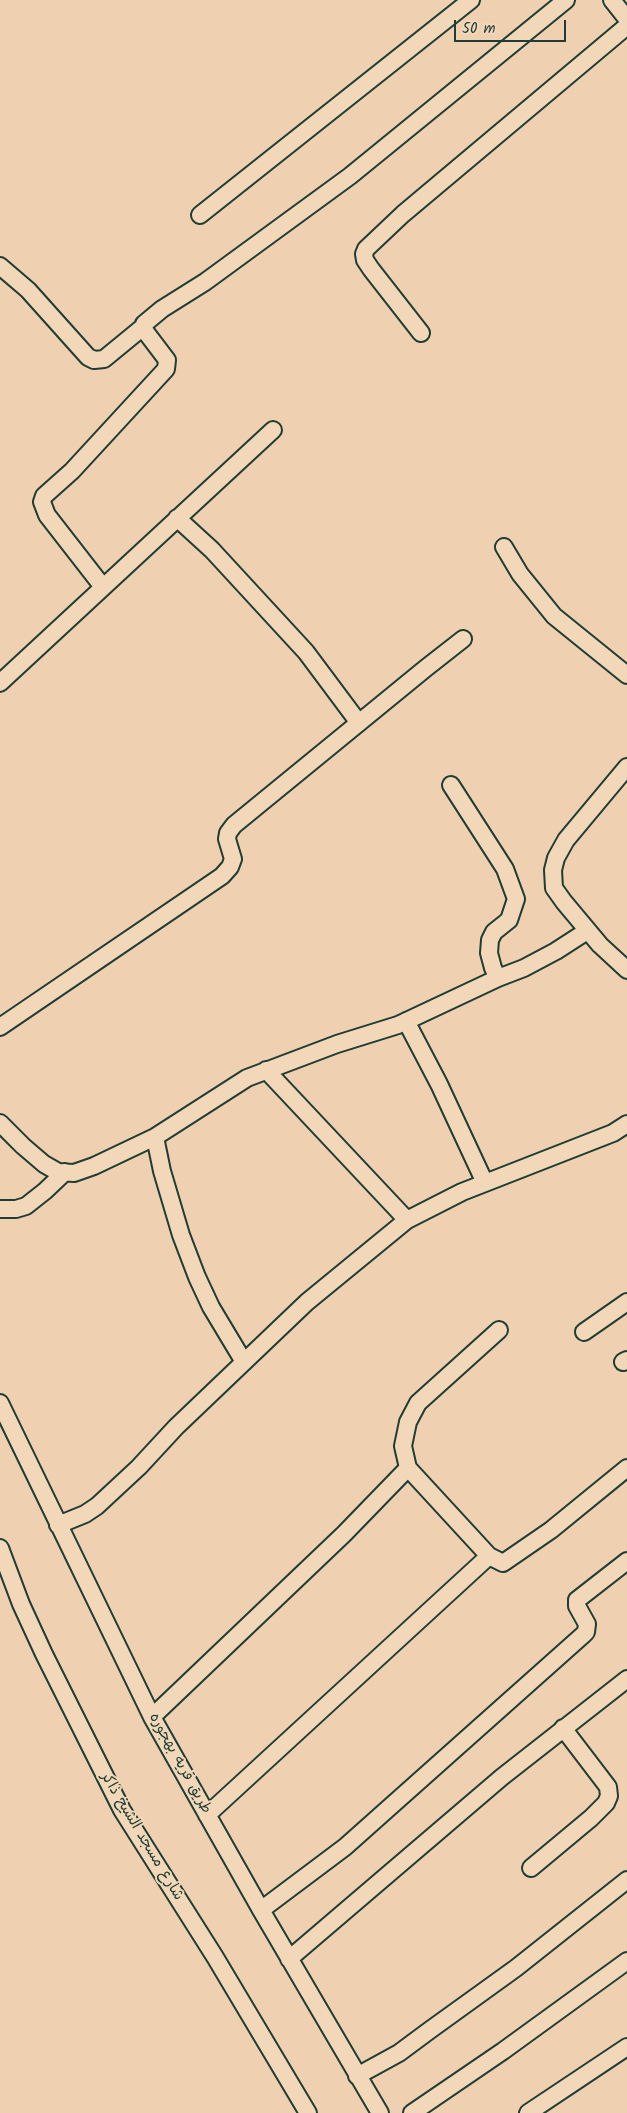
<!DOCTYPE html>
<html>
<head>
<meta charset="utf-8">
<style>
  body { margin:0 }
  #map { position:relative; width:627px; height:2113px; overflow:hidden; background:#efd0b1; font-family:Kalam,sans-serif }
  canvas { display:block }
  .scale { position:absolute; left:454px; top:20px; width:112px; height:22px; box-sizing:border-box; border:2px solid #1f3d34; border-top:0; padding-left:6px; font-size:15px; line-height:18px; white-space:nowrap; color:#1f3d34; -webkit-text-stroke:4px #f2d8b9; paint-order:stroke }
</style>
</head>
<body>
<div id="map">
<canvas width="627" height="2113"></canvas>
<div class="scale">50 m</div>
</div>
<script>
const c = document.querySelector('canvas').getContext('2d');
c.lineJoin = 'round';
function poly(rows) {
  const path = new Path2D();
  for (const r of rows) {
    path.moveTo(r[0], r[1]);
    for (let i = 2; i < r.length; i += 2) path.lineTo(r[i], r[i + 1]);
  }
  return path;
}
function trace(path, color, width, dash) {
  c.strokeStyle = color;
  c.lineWidth = width;
  c.lineCap = dash ? 'butt' : 'round';
  c.setLineDash(dash || []);
  c.stroke(path);
}
function label(font, color, halo, rows, align = 'center') {
  c.font = font + ' Kalam,"Playpen Sans Arabic",sans-serif';
  c.lineWidth = 4;
  c.setLineDash([]);
  c.textBaseline = 'middle';
  c.strokeStyle = halo;
  c.fillStyle = color;
  for (const [text, x, y, turn = 0] of rows) {
    c.save();
    c.translate(x, y);
    c.rotate((+turn || 0) * Math.PI / 180);
    c.textAlign = isNaN(turn) ? turn : align;
    if (halo) c.strokeText(text, 0, 0);
    c.fillText(text, 0, 0);
    c.restore();
  }
}
const minor = poly([
  [612,0,627,19],
  [200,215,471,0],
  [0,266,28,290,88,357,94,360,104,359,143,327],
  [421,333,371,269,365,260,364,254,366,249,403,214,627,26],
  [177,518,212,550,306,652,359,723],
  [504,547,520,574,554,616,627,675],
  [103,587,47,515,42,502,44,496,72,471,166,369,167,360,145,331,144,324,162,309,205,282,350,176,566,0],
  [0,683,273,430],
  [627,767,566,840,556,858,553,870,554,888,564,902,600,945,627,970],
  [451,785,505,869,516,899,509,920,494,932,490,940,489,953,493,968,498,978],
  [406,1021,439,1084,485,1183],
  [0,1027,222,876,230,867,233,859,227,839,228,833,234,825,426,668,463,639],
  [266,1070,407,1220],
  [0,1123,23,1146,44,1164,58,1172,74,1173,94,1166,155,1137,247,1078,337,1044,398,1025,498,978,524,968,556,951,587,931],
  [155,1137,162,1171,181,1235,197,1277,211,1307,244,1362],
  [0,1209,16,1209,26,1206,45,1191,65,1172],
  [584,1332,627,1302],
  [623,1362,627,1360],
  [0,1403,152,1717,261,1910,380,2113],
  [408,1468,489,1556,503,1563,551,1530,627,1468],
  [58,1525,85,1514,97,1506,139,1467,176,1427,307,1302,407,1220,462,1192,613,1133,627,1124],
  [0,1548,21,1604,44,1654,122,1810,215,1957,308,2113],
  [152,1717,344,1534,408,1468,403,1446,408,1422,418,1403,499,1330],
  [207,1815,489,1556],
  [531,1868,591,1818,606,1803,609,1796,608,1787,563,1728],
  [261,1910,345,1847,583,1635,586,1632,587,1624,577,1606,577,1600,627,1561],
  [289,1959,502,1777,627,1679],
  [357,2076,399,2053,430,2030,516,1968,627,1880],
  [412,2113,503,2051,627,1961],
  [528,2113,627,2047]
]);
trace(minor, '#1f3d34', 20);
trace(minor, '#f2d8b9', 16);
label('15px', '#1f3d34', '#f2d8b9', [
  ["طريق قريه بهجوره",179,1764,61],
  ["شارع مسجد الشيخ ذاكر",141,1837,59]
]);
</script>
</body>
</html>
